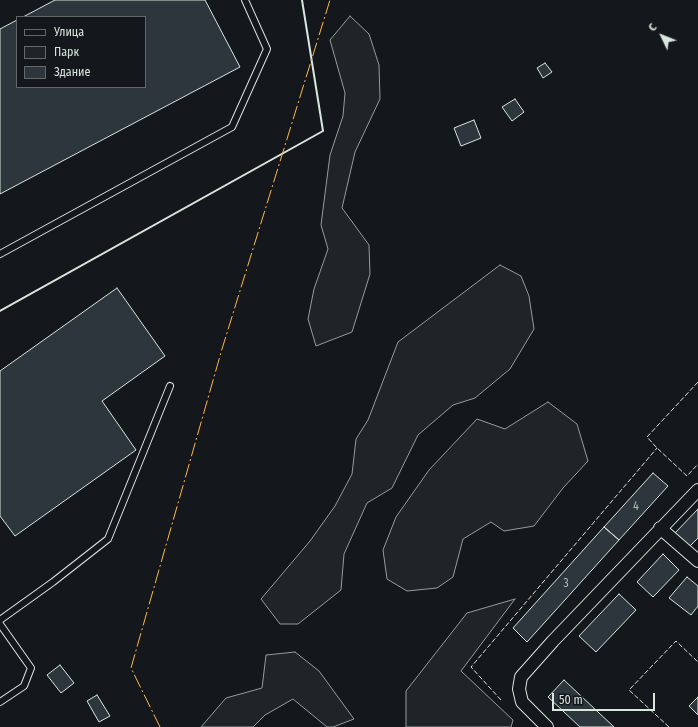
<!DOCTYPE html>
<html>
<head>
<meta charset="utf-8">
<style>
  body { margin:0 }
  #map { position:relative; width:698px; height:727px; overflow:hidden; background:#14181c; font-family:"Fira Sans Condensed",sans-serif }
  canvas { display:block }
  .legend { position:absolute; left:16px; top:16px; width:130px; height:72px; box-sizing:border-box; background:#14181c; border:1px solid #626a69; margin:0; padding:5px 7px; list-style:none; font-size:12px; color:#d8e6dc }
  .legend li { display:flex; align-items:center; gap:8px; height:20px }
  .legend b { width:20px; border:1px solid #626a69 }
  .north { position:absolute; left:642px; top:16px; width:40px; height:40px; -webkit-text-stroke:3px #14181c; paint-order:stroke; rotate:313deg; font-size:11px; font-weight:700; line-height:16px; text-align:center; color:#d8e6dc }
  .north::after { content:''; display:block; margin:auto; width:14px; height:18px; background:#d8e6dc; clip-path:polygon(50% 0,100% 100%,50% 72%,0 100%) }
  .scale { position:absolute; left:552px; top:693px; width:103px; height:18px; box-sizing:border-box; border:2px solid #d8e6dc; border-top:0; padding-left:5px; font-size:12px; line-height:14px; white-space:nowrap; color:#d8e6dc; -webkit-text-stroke:3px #14181c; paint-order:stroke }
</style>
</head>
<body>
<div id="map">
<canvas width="698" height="727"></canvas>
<ul class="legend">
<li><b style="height:5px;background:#14181c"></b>Улица</li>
<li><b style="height:11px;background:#202428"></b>Парк</li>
<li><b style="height:11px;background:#2c363c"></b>Здание</li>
</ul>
<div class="north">С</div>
<div class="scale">50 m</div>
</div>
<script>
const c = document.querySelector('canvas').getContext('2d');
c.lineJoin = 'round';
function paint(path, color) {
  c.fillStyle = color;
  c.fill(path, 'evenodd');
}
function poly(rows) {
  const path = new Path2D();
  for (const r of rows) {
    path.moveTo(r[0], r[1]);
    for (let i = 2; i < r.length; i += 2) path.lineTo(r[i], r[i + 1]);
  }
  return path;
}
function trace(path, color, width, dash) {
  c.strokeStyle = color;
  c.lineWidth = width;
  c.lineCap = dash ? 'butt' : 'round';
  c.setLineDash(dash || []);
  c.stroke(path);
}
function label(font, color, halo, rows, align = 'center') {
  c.font = font + ' "Fira Sans Condensed",sans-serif';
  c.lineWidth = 3;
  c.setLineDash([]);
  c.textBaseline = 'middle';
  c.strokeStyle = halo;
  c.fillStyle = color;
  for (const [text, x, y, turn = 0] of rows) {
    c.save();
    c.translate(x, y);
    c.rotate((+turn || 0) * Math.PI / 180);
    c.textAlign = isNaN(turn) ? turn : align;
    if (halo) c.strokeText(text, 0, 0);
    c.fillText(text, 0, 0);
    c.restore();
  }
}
const green = poly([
  [350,16,369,34,379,65,380,99,355,152,342,208,369,245,370,274,352,332,316,346,308,319,314,289,328,249,321,225,330,155,343,116,345,93,330,40,350,16],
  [500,265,521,276,529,296,534,329,510,369,475,398,453,405,418,435,392,488,367,503,344,554,341,590,298,624,280,624,261,599,310,541,335,506,352,474,356,439,368,420,398,342,500,265],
  [548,402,577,424,588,461,563,488,534,526,504,531,491,522,463,539,453,577,437,588,407,591,387,579,383,550,396,517,429,470,477,419,505,429,548,402],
  [515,599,461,671,513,720,511,727,406,727,406,691,467,613,515,599],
  [295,652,319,671,354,719,333,727,327,727,293,699,265,715,253,727,201,727,226,698,262,688,266,655,295,652]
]);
paint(green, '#202428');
trace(green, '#939e99', 1);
const building = poly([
  [55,0,205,0,240,67,0,194,0,29,17,20,17,87,145,87,145,17,23,17,55,0],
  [545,63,552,72,543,78,537,68,545,63],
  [515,99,524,112,512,121,502,107,515,99],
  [474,120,481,138,461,146,454,128,474,120],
  [117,288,165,356,102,401,136,450,15,536,0,516,0,371,117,288],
  [653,473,668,486,619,540,604,527,653,473],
  [698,509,698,538,689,547,675,533,698,509],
  [604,527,619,540,527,642,513,628,604,527],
  [663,554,679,570,653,597,637,582,663,554],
  [687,577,698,586,698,606,691,615,669,598,687,577],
  [619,594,636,610,596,652,579,636,619,594],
  [60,665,74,683,61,693,47,675,60,665],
  [564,680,614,727,580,727,548,697,564,680],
  [97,695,110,716,99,722,87,701,97,695],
  [698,697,698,715,689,706,698,697]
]);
paint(building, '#2c363c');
trace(building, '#d8e6dc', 1);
const lane = poly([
  [0,254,232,127,267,49,245,0],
  [0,620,53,582,108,539,170,386],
  [0,624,31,668,24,686,0,702]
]);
const street = poly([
  [660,528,698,561],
  [547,727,522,702,519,689,521,677,553,641,698,490]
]);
trace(lane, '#d8e6dc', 8);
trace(street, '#d8e6dc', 14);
trace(lane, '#14181c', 6);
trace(street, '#14181c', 12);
trace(poly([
  [698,382,647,437,657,448,687,476,698,464],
  [501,700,471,667,657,448],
  [669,727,629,690,676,641,698,662]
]), '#d8e6dc', 1, [5, 2]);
trace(poly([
  [0,311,323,131,302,0]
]), '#d8e6dc', 2);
trace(poly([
  [160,727,131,668,222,349,330,0]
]), '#ffb74d', 1, [14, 3, 2, 3]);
label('12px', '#adbab4', null, [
  ["4",636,507],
  ["3",566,584]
]);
</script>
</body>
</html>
